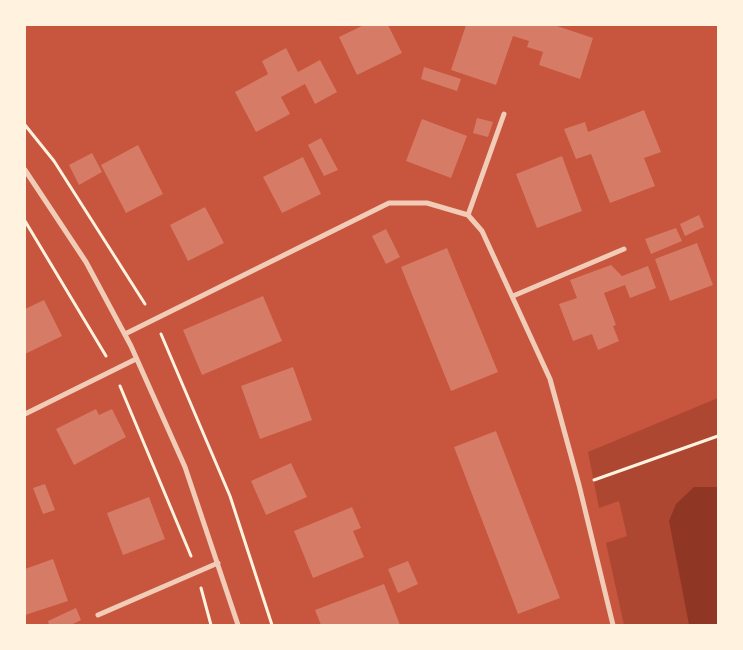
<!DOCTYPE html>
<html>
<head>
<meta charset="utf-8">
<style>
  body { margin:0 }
  #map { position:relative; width:743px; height:650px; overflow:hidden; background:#c8553d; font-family:Roboto,sans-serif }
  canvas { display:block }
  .frame { position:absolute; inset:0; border:26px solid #fff3e0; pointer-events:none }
</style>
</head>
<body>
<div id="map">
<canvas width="743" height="650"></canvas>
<div class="frame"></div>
</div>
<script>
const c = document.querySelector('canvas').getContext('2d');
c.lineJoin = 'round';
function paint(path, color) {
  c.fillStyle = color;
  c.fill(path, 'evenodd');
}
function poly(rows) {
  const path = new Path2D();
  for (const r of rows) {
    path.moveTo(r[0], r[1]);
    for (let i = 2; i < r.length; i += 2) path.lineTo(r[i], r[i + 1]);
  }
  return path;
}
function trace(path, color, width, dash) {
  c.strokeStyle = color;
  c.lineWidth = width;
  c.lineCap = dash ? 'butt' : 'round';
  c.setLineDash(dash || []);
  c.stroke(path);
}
paint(poly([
  [718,398,718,625,624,625,606,543,627,536,619,501,599,508,588,452]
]), '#ae4732');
paint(poly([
  [694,487,718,487,718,625,689,625,669,521,676,504]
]), '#8f3625');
paint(poly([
  [364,25,388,25,402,53,357,75,339,37],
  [466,25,554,25,593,38,580,79,539,65,543,52,527,47,529,41,513,36,496,85,451,70],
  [286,48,298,72,320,60,337,92,315,104,305,84,281,97,290,114,256,132,235,92,268,74,262,61],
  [424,67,461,79,457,91,421,79],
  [644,110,661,152,644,158,655,186,610,203,591,154,576,159,564,129,585,122,588,132],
  [477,118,493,122,488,137,473,133],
  [422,119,467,136,451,178,406,161],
  [321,138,338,170,324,176,308,145],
  [138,145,163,194,126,213,101,165],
  [92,153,102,172,79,185,69,165],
  [562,156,582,211,537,228,516,174],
  [303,157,321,194,282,213,263,177],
  [205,207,224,243,188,261,170,225],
  [699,215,704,227,685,236,680,224],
  [676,228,682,241,651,254,645,239],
  [386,229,400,257,386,264,372,236],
  [697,243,713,285,670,301,655,259],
  [447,248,498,372,451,391,401,267],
  [611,265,622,276,648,266,656,288,630,298,625,285,604,293,616,325,613,326,619,341,598,350,592,334,573,341,559,304,577,298,570,280],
  [263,296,282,341,202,375,183,330],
  [44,300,62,336,25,354,25,309],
  [293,367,312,420,260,439,241,386],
  [96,409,99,415,112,409,126,437,74,465,56,429],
  [496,431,560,598,518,614,454,447],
  [291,463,307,497,266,515,251,481],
  [45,484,55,510,43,514,33,488],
  [149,497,165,539,123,555,107,513],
  [352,507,361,528,353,531,364,557,313,578,294,531],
  [53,559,68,601,25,615,25,569],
  [408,561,418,584,398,593,388,569],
  [384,584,400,625,321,625,315,610],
  [76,608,81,620,71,625,49,625,48,621]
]), '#d67c66');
trace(poly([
  [25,125,54,161,145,304],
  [25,221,106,356],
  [161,334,230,496,272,625],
  [120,386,191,556],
  [594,480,718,436],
  [201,588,211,625]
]), '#fff3e0', 3);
trace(poly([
  [25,170,86,262,131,346,185,467,238,625],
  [468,215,504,114],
  [513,296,624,249],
  [125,334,389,203,427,203,468,215,482,231,550,379,579,485,613,625],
  [25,414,136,359],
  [98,615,218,563]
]), '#f1ccb7', 5);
</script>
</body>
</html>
